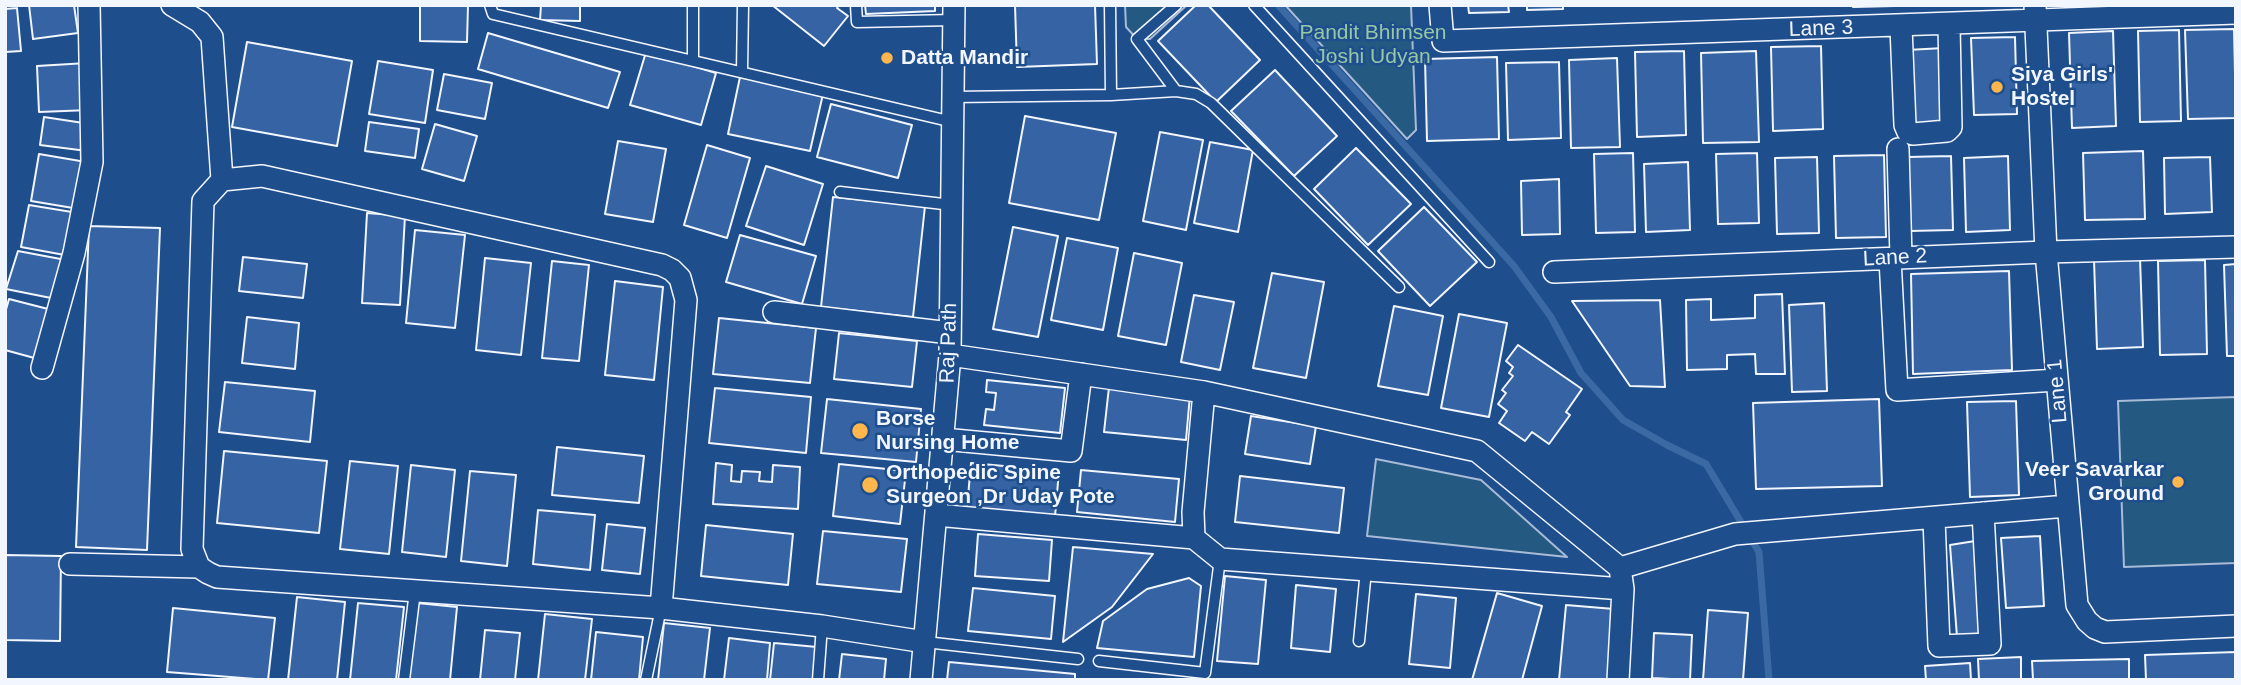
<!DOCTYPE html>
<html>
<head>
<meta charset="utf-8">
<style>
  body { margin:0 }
  #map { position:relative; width:2241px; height:685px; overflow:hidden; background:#1f4e8c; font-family:Helvetica,sans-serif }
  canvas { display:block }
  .frame { position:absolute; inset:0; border:7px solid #f2f6ff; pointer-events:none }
</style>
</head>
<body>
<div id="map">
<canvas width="2241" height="685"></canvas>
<div class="frame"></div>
</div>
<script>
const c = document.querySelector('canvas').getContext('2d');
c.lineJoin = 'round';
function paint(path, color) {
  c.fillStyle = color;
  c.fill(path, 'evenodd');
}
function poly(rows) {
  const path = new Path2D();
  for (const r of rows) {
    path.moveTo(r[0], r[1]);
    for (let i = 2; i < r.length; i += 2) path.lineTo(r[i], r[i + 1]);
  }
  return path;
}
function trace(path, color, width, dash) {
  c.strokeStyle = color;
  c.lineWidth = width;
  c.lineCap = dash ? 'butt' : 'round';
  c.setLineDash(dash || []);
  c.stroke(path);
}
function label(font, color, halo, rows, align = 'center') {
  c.font = font + ' Helvetica,sans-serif';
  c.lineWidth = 5;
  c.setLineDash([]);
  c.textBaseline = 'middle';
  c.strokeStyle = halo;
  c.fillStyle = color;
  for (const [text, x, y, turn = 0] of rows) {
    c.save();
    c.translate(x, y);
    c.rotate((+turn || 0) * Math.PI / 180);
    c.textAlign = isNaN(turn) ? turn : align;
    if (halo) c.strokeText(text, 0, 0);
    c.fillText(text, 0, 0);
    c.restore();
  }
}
const green = poly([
  [1125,5,1187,5,1150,39,1137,39,1126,27,1125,5],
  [1285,5,1411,5,1416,130,1407,139,1285,5],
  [2236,397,2236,563,2124,567,2118,401,2236,397],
  [1376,459,1481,480,1567,557,1367,536,1376,459]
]);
paint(green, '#245a82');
trace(green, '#a8bbd7', 2);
trace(poly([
  [1278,5,1514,266,1551,317,1581,373,1623,420,1667,445,1706,464,1759,552,1769,680]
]), '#3b69a3', 7);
const building = poly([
  [29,5,74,5,78,33,33,39,29,5],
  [420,5,468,5,467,42,420,41,420,5],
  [541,5,580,5,580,21,540,20,541,5],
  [772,5,839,5,837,8,848,16,824,46,772,5],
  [865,5,935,5,935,11,866,14,865,5],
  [1015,5,1095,5,1097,64,1017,67,1015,5],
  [1196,5,1208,5,1260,60,1216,102,1158,41,1196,5],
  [1468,5,1508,5,1509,12,1469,13,1468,5],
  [1527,5,1563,5,1563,9,1527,10,1527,5],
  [1853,5,1895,5,1895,6,1853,7,1853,5],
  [17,8,21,51,5,52,5,9,17,8],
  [2234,29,2236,118,2188,119,2185,30,2234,29],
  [2179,30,2181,121,2140,122,2138,31,2179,30],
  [2113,31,2116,126,2072,128,2069,33,2113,31],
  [488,33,620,72,608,108,478,69,488,33],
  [2015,37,2017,114,1974,115,1971,38,2015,37],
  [247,42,352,61,337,146,232,127,247,42],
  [1821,46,1823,129,1773,131,1771,47,1821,46],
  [1944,48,1946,125,1910,129,1907,50,1944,48],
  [1684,51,1686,135,1637,137,1635,52,1684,51],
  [1756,51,1759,142,1703,143,1701,53,1756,51],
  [646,52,716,73,701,125,630,105,646,52],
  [1497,57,1499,139,1427,141,1425,59,1497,57],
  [1617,58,1620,147,1571,148,1569,60,1617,58],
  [378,61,433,70,425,123,369,114,378,61],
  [1559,62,1561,138,1508,140,1506,63,1559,62],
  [87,63,90,110,39,112,37,66,87,63],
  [1275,70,1337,136,1294,176,1231,111,1275,70],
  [444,74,492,83,485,119,437,110,444,74],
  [740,77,823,94,810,151,728,134,740,77],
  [831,104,912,125,898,178,817,157,831,104],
  [1025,116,1116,133,1099,220,1009,203,1025,116],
  [44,117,90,124,87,151,40,145,44,117],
  [369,122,419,129,415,158,365,151,369,122],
  [435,124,477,136,464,181,422,169,435,124],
  [1160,132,1203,140,1186,230,1143,221,1160,132],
  [618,141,666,149,653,222,605,214,618,141],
  [1210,142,1253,150,1238,232,1194,223,1210,142],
  [707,145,750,158,727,238,684,225,707,145],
  [1356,148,1411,204,1368,245,1314,189,1356,148],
  [2143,151,2145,219,2085,220,2083,153,2143,151],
  [1633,153,1635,232,1596,233,1594,154,1633,153],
  [1757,153,1759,223,1718,224,1716,154,1757,153],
  [39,154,86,162,79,209,31,201,39,154],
  [1884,155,1886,237,1836,238,1834,156,1884,155],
  [1951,156,1953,230,1910,231,1908,157,1951,156],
  [2008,156,2010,230,1966,232,1964,158,2008,156],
  [1817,157,1819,233,1777,234,1775,158,1817,157],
  [2210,157,2212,212,2165,214,2164,158,2210,157],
  [1688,162,1690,230,1646,232,1644,164,1688,162],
  [766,166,823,184,804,245,746,226,766,166],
  [1559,179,1560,234,1522,235,1521,181,1559,179],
  [833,197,925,206,913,317,821,307,833,197],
  [29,205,78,213,70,256,21,247,29,205],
  [1424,207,1477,262,1430,306,1378,251,1424,207],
  [367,213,405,216,400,305,362,303,367,213],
  [89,226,160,228,147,550,76,547,89,226],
  [1013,227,1058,236,1038,337,993,329,1013,227],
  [415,230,465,235,455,328,406,323,415,230],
  [740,235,816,256,802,304,726,282,740,235],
  [1067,238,1118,248,1103,330,1051,320,1067,238],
  [18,251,66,260,56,299,6,289,18,251],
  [1134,253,1182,263,1166,345,1118,336,1134,253],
  [243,257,307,264,303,298,239,291,243,257],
  [485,258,531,263,521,355,476,350,485,258],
  [2140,258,2143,347,2097,349,2094,260,2140,258],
  [2205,260,2207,354,2160,355,2158,261,2205,260],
  [552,261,589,265,579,361,542,358,552,261],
  [2236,264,2236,356,2227,356,2224,265,2236,264],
  [2009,271,2012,370,1913,374,1911,274,2009,271],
  [1272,273,1324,282,1306,378,1253,368,1272,273],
  [615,281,663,287,654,380,605,375,615,281],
  [1782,294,1785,374,1756,374,1755,354,1727,355,1727,369,1687,370,1686,300,1711,299,1711,320,1755,318,1755,295,1782,294],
  [1194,295,1234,302,1220,370,1181,362,1194,295],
  [9,299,52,310,38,359,5,350,5,313,9,299],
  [1660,300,1665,387,1630,386,1572,301,1660,300],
  [1824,303,1827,391,1792,392,1789,305,1824,303],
  [1394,306,1443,316,1428,395,1378,386,1394,306],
  [1459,314,1507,323,1489,417,1441,408,1459,314],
  [247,317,299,323,295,369,242,363,247,317],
  [719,318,816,328,810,383,713,374,719,318],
  [839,333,917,341,912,387,834,379,839,333],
  [1518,345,1582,389,1566,412,1570,415,1549,444,1532,432,1525,441,1499,423,1507,411,1498,404,1506,393,1502,390,1513,376,1509,373,1513,367,1506,361,1518,345],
  [987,380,1065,388,1060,433,984,425,986,409,994,410,996,393,986,392,987,380],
  [225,382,315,391,310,442,219,432,225,382],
  [1109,387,1190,395,1186,440,1104,432,1109,387],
  [715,388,811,397,806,453,709,443,715,388],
  [827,399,921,409,916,462,821,453,827,399],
  [1879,399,1882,486,1756,489,1753,403,1879,399],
  [2016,401,2019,495,1970,497,1967,402,2016,401],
  [1251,416,1316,426,1310,464,1245,454,1251,416],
  [557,447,644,456,639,503,552,495,557,447],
  [224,451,327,461,319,533,217,523,224,451],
  [350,461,398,466,389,554,340,549,350,461],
  [716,463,732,465,731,481,741,482,742,471,760,472,759,481,772,482,773,465,800,467,798,509,713,504,716,463],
  [971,463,1059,471,1055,516,967,508,971,463],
  [839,464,906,471,900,524,833,516,839,464],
  [411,465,455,470,446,557,402,552,411,465],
  [1081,470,1179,479,1175,522,1077,512,1081,470],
  [470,471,516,475,507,566,461,561,470,471],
  [1240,476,1344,488,1339,533,1235,522,1240,476],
  [538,510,595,515,590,570,533,564,538,510],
  [607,524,645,528,640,574,602,570,607,524],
  [706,525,793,534,788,585,701,576,706,525],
  [823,531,907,539,901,592,817,584,823,531],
  [978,534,1052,540,1049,581,975,576,978,534],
  [2040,536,2044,606,2006,608,2001,538,2040,536],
  [1975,541,1982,639,1957,637,1950,545,1975,541],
  [1073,547,1153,554,1112,607,1063,642,1073,547],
  [5,555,61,556,60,641,5,640,5,555],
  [1225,576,1266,580,1258,664,1217,661,1225,576],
  [1189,578,1201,586,1194,657,1097,648,1103,621,1147,589,1189,578],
  [1296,585,1336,589,1330,652,1291,648,1296,585],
  [973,588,1055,596,1051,639,968,631,973,588],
  [1497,593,1542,606,1522,680,1472,680,1497,593],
  [1416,594,1456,598,1450,668,1409,664,1416,594],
  [297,597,345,602,337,680,288,680,297,597],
  [358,603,404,607,396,680,350,680,358,603],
  [417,603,457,607,450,680,408,680,417,603],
  [1566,605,1614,609,1608,680,1559,680,1566,605],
  [173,608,275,618,268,680,167,672,173,608],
  [1708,610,1748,613,1743,680,1703,680,1708,610],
  [545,614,592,619,585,680,538,680,545,614],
  [664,623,710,628,704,680,658,680,664,623],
  [485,630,520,633,515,680,480,680,485,630],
  [596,632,643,637,639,680,591,680,596,632],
  [1654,633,1692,635,1690,680,1652,678,1654,633],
  [729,638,770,643,767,680,724,680,729,638],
  [774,643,817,647,814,680,770,680,774,643],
  [2236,652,2236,680,2146,680,2145,655,2236,652],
  [842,654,886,659,884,680,839,680,842,654],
  [2021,657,2021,680,1979,680,1978,659,2021,657],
  [2129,659,2129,680,2033,680,2032,661,2129,659],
  [949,662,1075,674,1075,680,947,680,949,662],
  [1970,663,1971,680,1926,680,1925,666,1970,663]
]);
paint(building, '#3563a3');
trace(building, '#f2f6ff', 2);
const service = poly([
  [490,5,493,14,953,122],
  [856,5,857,22,954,20],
  [1110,5,1111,95],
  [1176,5,1137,39,1176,91],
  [1254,5,1489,262],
  [693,60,693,5],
  [742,71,743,5],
  [953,97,1111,95,1176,91,1196,94,1211,103,1399,287],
  [840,192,952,205],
  [1359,641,1366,570],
  [925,642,1078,659],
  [1099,661,1205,673,1220,559],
  [404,680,415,591],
  [646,680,661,608],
  [818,680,822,626]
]);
const minor = poly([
  [172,5,200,22,212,37,222,180],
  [1440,5,1443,41,2236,13],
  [2035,5,2046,252,2077,605,2087,621,2095,628,2105,632,2236,626],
  [1901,27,1905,125,1908,132,1913,134,1947,131,1951,127,1949,25],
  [1898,149,1901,258],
  [1890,259,1897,390,2057,380],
  [1554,272,2046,252,2236,247],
  [774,312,950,333],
  [950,355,1204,392,1477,451,1620,568,1623,589,1618,680],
  [42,368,74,253,92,162,89,5],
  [1204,392,1193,512,1194,538,1220,559,1623,589],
  [943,439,1071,451,1081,374],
  [936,515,1194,538],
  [1934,519,1939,646,1990,644,1983,513],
  [70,564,199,567],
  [1620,568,1735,534,2067,506],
  [661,608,686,300,680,278,672,270,662,265,262,176,222,180,203,201,192,549,199,567,208,573,217,577,661,608,822,626,925,642],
  [921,680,950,355,954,5]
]);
trace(service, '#f2f6ff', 13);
trace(minor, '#f2f6ff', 24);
trace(service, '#1f4e8c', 10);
trace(minor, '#1f4e8c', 21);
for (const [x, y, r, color] of [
  [887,58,7,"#ffb74d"],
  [1997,87,7,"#ffb74d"],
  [860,431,9,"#ffb74d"],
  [2178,482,7,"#ffb74d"],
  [870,485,9,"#ffb74d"]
]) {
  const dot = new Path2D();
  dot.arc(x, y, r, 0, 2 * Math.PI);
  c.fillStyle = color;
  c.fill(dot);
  trace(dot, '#1f4e8c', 2.5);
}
label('21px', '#f2f6ff', '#1f4e8c', [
  ["Lane 3",1821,29,-2],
  ["Lane 2",1895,258,-3],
  ["Raj Path",949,343,-88],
  ["Lane 1",2058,391,-95]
]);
label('21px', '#97c8a6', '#1f4e8c', [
  ["Pandit Bhimsen",1373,33],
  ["Joshi Udyan",1373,57]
]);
label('bold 21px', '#f2f6ff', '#1f4e8c', [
  ["Datta Mandir",901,58],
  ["Siya Girls'",2011,75],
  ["Hostel",2011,99],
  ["Borse",876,419],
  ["Nursing Home",876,443],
  ["Veer Savarkar",2164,470,"right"],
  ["Ground",2164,494,"right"],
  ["Orthopedic Spine",886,473],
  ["Surgeon ,Dr Uday Pote",886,497]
], 'left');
</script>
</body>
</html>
